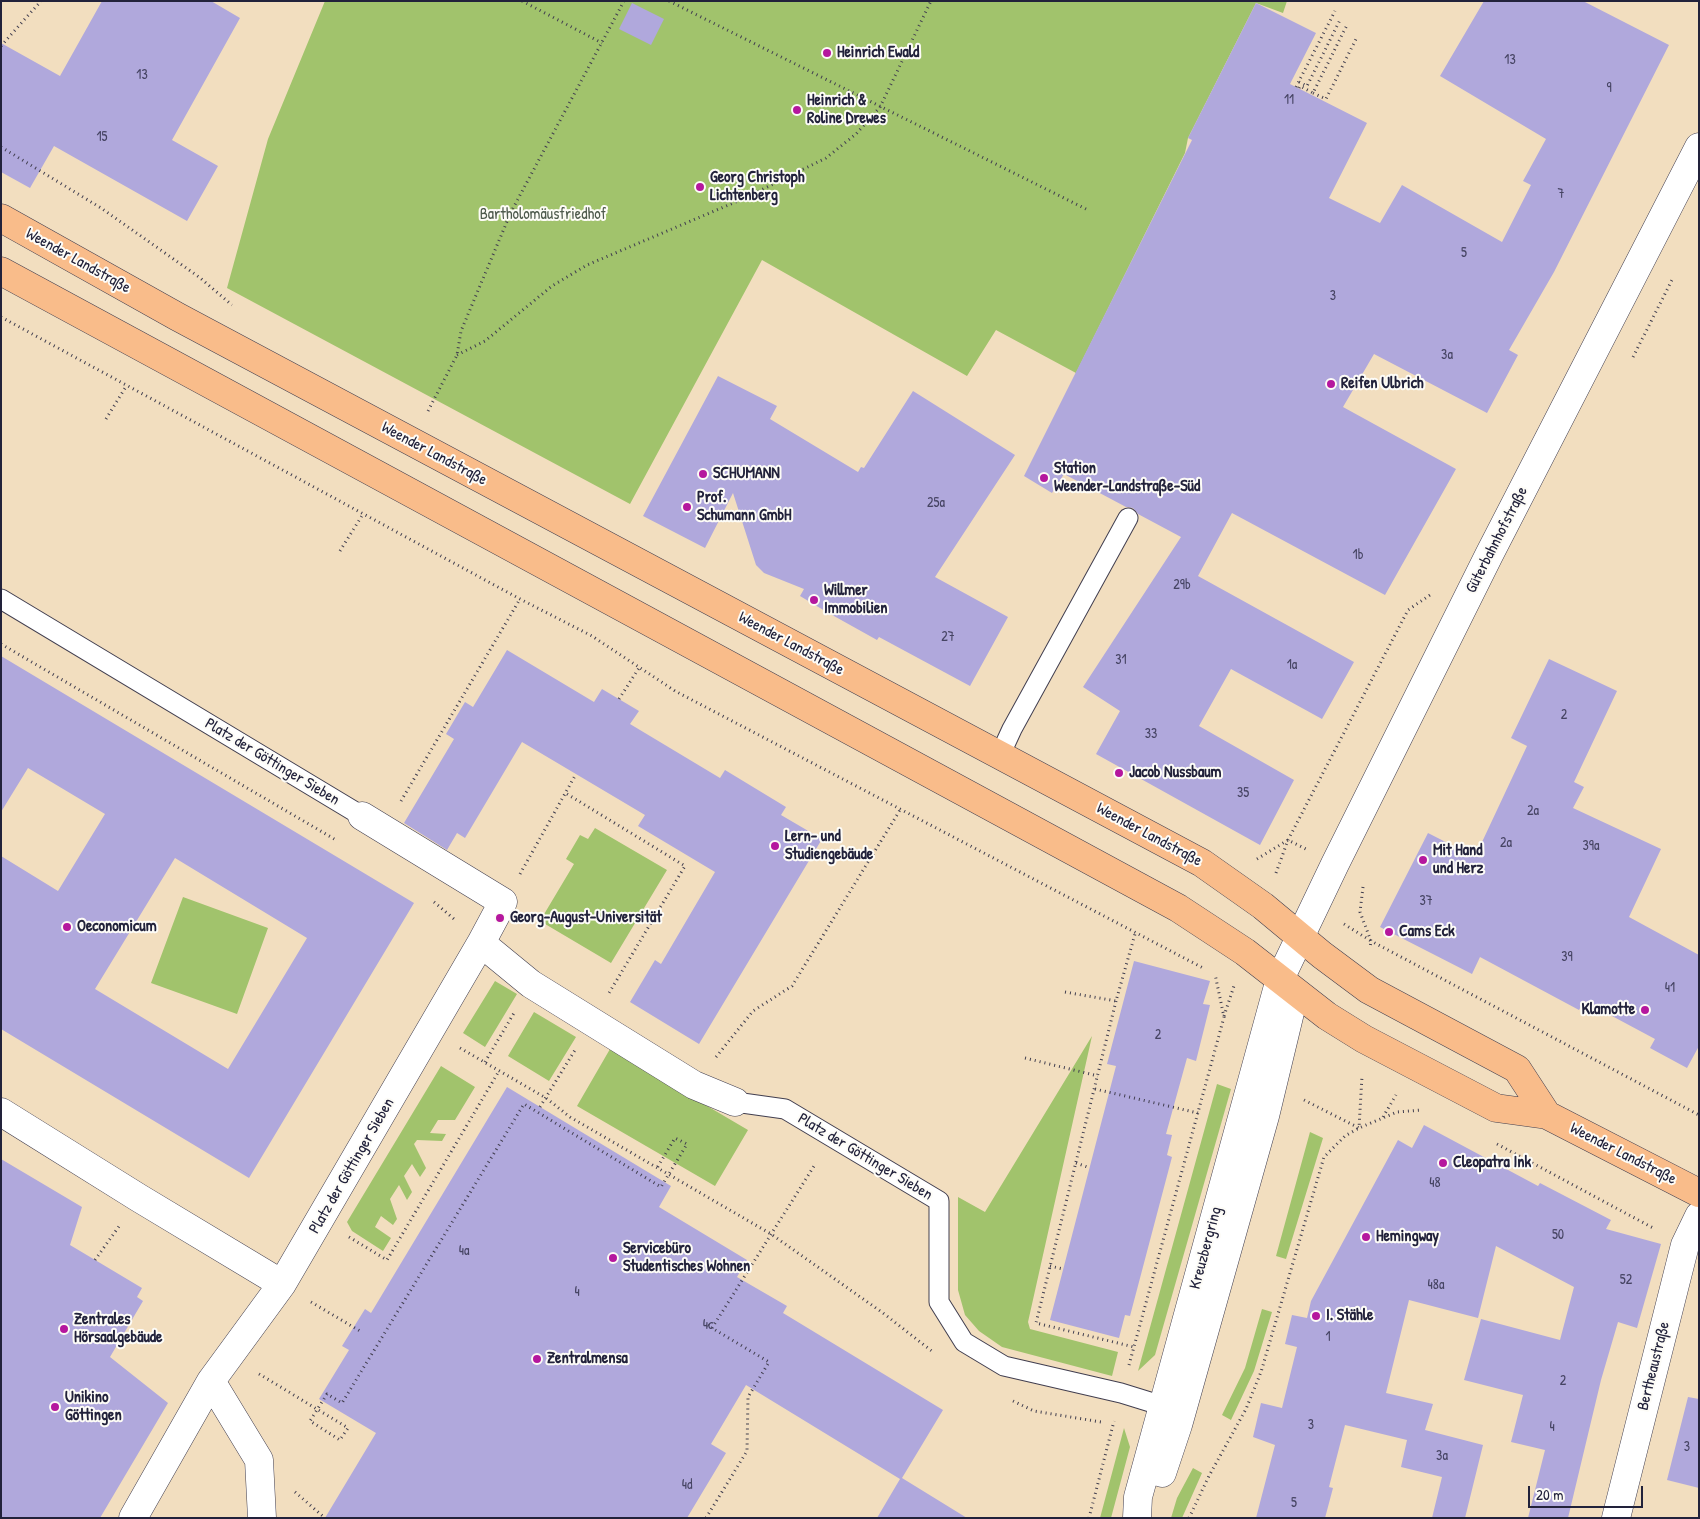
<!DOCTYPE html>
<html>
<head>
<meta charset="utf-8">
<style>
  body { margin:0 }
  #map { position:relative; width:1700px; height:1519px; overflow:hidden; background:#f2debf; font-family:"Patrick Hand",sans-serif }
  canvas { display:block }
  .frame { position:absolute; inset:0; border:2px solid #22223b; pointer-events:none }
  .scale { position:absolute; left:1528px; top:1486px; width:115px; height:22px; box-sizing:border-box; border:2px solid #22223b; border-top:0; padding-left:6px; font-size:15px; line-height:18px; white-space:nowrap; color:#22223b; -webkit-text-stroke:4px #fdfcf7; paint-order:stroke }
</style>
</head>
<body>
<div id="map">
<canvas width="1700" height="1519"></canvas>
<div class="frame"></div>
<div class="scale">20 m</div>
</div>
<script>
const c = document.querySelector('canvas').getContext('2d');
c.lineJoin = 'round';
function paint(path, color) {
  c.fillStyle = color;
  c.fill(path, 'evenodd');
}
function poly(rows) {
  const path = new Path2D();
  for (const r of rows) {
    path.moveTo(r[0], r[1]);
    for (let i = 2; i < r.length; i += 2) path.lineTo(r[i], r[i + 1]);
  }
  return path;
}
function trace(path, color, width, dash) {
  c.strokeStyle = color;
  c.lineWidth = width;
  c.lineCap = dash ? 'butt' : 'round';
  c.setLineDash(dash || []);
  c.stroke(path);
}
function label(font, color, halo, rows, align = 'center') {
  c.font = font + ' "Patrick Hand",sans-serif';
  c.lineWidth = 4;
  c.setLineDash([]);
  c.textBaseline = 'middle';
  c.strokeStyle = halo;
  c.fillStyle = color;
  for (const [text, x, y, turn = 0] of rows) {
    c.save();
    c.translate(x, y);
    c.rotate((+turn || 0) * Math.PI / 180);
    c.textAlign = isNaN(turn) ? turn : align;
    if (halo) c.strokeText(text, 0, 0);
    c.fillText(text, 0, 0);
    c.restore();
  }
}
paint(poly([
  [325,1,1287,1,1283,13,1256,3,1188,138,1185,153,1076,373,996,330,967,376,762,260,630,504,227,288,268,139],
  [595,828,667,870,611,963,540,921,574,864,566,859,580,835,588,839],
  [183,897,268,928,237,1014,151,983],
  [495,981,517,994,485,1047,463,1033],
  [534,1012,576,1037,549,1081,508,1056],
  [1092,1036,1028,1322,1030,1329,1118,1352,1112,1376,1002,1347,979,1331,965,1315,958,1290,958,1197,985,1212],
  [610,1049,748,1130,715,1186,577,1106],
  [441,1066,475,1087,455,1120,438,1120,430,1133,446,1134,442,1141,417,1140,414,1144,426,1168,420,1177,412,1164,404,1176,412,1192,407,1200,399,1185,390,1199,397,1219,393,1225,381,1216,375,1227,391,1238,383,1251,352,1231,347,1222],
  [1217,1084,1231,1089,1155,1355,1138,1371],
  [1310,1132,1323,1138,1286,1259,1276,1256],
  [1262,1309,1272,1312,1254,1371,1231,1420,1222,1415,1245,1368],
  [1124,1428,1130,1447,1111,1518,1100,1518],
  [1193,1468,1202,1473,1182,1518,1171,1518,1177,1498]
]), '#a1c36c');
paint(poly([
  [102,1,211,1,240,18,172,140,218,166,187,221,54,146,30,188,1,172,1,43,60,76],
  [1484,1,1583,1,1669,45,1554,272,1509,350,1518,355,1487,413,1374,354,1343,407,1456,469,1385,595,1232,513,1198,576,1354,662,1322,719,1231,669,1199,726,1294,780,1260,845,1096,754,1120,711,1083,687,1181,537,1138,514,1133,508,1126,507,1064,474,1052,493,1024,476,1192,140,1188,138,1256,3,1316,33,1290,84,1367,123,1329,198,1380,223,1402,185,1502,242,1531,185,1523,181,1546,139,1440,76],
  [632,3,664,19,651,45,619,29],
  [718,376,777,406,770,419,858,472,861,467,864,468,913,391,1015,455,935,577,1008,617,970,686,879,637,877,640,825,611,800,596,804,589,764,573,756,565,733,493,705,548,643,516],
  [507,650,594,702,602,689,639,711,630,724,720,778,725,770,786,807,781,815,822,839,699,1044,630,1002,655,960,661,964,715,872,638,826,645,815,522,742,465,838,457,833,447,850,404,823,454,739,446,734,465,702,473,707],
  [1,656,414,903,249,1178,1,1029,1,856,58,891,105,814,28,768,1,812],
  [175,858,307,938,228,1069,95,989],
  [1549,659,1617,691,1574,782,1584,787,1573,808,1661,849,1629,917,1699,955,1699,1046,1687,1068,1650,1048,1655,1039,1584,1001,1579,1010,1480,957,1472,974,1380,927,1428,833,1475,857,1527,746,1511,738],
  [1134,961,1210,981,1203,1004,1210,1005,1196,1061,1187,1058,1166,1134,1172,1135,1167,1155,1172,1157,1130,1316,1125,1315,1119,1338,1050,1320,1116,1066,1107,1064],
  [507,1087,671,1186,659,1207,747,1260,737,1277,787,1306,783,1313,943,1410,902,1478,967,1518,877,1518,900,1479,746,1385,711,1444,726,1453,687,1518,325,1518,376,1433,319,1399,349,1350,342,1346,365,1309,371,1313],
  [1424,1125,1538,1186,1540,1183,1611,1220,1606,1229,1661,1244,1637,1328,1618,1322,1601,1380,1568,1518,1528,1518,1545,1450,1511,1442,1523,1395,1464,1380,1481,1319,1560,1340,1574,1287,1496,1246,1478,1318,1409,1300,1386,1393,1433,1404,1425,1430,1483,1445,1465,1518,1432,1518,1442,1477,1401,1467,1407,1440,1345,1425,1329,1487,1333,1488,1325,1518,1256,1518,1275,1445,1253,1437,1261,1403,1282,1408,1297,1347,1285,1344,1292,1315,1307,1318,1311,1301,1398,1140,1412,1148],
  [1,1159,82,1207,70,1245,142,1288,137,1297,143,1301,110,1357,168,1403,100,1518,1,1518],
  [1688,1397,1699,1399,1699,1488,1667,1480]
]), '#b0a8dc');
const service = poly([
  [1,599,362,816],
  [1000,755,1012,729,1128,518],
  [735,1102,785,1109,939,1201,939,1302,964,1342,1004,1366,1121,1393,1163,1406]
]);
const minor = poly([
  [362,816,503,902,481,943,531,984,694,1085,735,1102],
  [1,1112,139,1198,282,1284],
  [211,1381,259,1460,262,1518],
  [133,1518,211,1381,282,1284,481,943],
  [1616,1518,1685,1245,1699,1216]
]);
const tertiary = poly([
  [1162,1473,1178,1425,1265,1116,1292,1004],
  [1137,1518,1138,1497,1280,979,1335,864,1489,555,1699,147]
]);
const primary = poly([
  [1,218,178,317,1202,863,1263,906,1322,955,1369,990,1517,1069,1547,1115],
  [1,271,1178,908,1245,952,1327,1016,1364,1039,1496,1108,1547,1115,1699,1193]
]);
trace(service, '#413e4f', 21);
trace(minor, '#413e4f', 29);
trace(tertiary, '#413e4f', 29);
trace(primary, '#413e4f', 29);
trace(poly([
  [522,1,602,43],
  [669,1,1088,210],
  [1,46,41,1],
  [1299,82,1307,86,1341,18],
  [1296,87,1335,11],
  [1299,88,1300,86,1313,93,1347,25],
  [1313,93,1326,99,1357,37],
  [1,147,101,208,199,277,232,305],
  [1,317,520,599,592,636,675,691,1205,969],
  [457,355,485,341,552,286,587,265,745,198,826,158,856,134,880,107,931,1],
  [1633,357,1672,280],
  [428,411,457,355,461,331,511,212,624,1],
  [106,419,127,385],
  [340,551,363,514],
  [1,644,336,840],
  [619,699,639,668],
  [567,794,685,866,609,993],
  [401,801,520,599],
  [1257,859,1288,840,1306,849],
  [1276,873,1288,840,1408,610,1430,595],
  [520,874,576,774],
  [1363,887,1360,912,1371,941,1699,1115],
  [434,902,454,919],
  [1344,924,1371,941,1370,948],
  [1065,992,1116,1001,1135,934],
  [1116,1001,1036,1323,1134,1347],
  [1224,1016,1234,986],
  [460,1048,546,1098,570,1117,771,1234,883,1313,933,1352],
  [716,1057,753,1011,792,986,900,810],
  [1025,1058,1098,1076],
  [485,1062,514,1013],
  [1095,1089,1198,1113],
  [1304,1100,1359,1128,1362,1076],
  [540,1107,575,1050],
  [1383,1117,1396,1095],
  [1497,1144,1655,1229],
  [1076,1163,1090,1168],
  [349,1237,387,1260,499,1071],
  [95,1260,120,1225],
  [1050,1266,1063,1269],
  [311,1302,360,1331],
  [708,1325,712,1328,816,1163],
  [1129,1365,1224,1017,1215,974],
  [259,1374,284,1389,315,1408,340,1423,348,1428,340,1440,310,1421,327,1394,342,1403,524,1104,661,1187,687,1144,675,1138,657,1168],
  [1013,1401,1034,1411,1101,1422],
  [295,1492,325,1518],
  [706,1518,747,1451,748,1397,769,1362,712,1328],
  [1089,1518,1114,1421],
  [1189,1518,1209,1476,1246,1409,1261,1372,1324,1157,1345,1136,1359,1128,1397,1112,1422,1110]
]), '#413e4f', 3, [1, 4]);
trace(service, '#fff', 19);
trace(minor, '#fff', 28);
trace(tertiary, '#fff', 28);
trace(primary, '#f9bc8a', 28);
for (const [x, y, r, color] of [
  [827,53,5,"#b5179e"],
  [797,110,5,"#b5179e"],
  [700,187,5,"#b5179e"],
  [1331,384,5,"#b5179e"],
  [703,474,5,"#b5179e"],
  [1044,478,5,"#b5179e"],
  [687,507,5,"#b5179e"],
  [814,600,5,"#b5179e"],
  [1119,773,5,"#b5179e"],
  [775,846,5,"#b5179e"],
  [1423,860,5,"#b5179e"],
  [500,918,5,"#b5179e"],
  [67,927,5,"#b5179e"],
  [1389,932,5,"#b5179e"],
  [1645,1010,5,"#b5179e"],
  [1443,1163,5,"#b5179e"],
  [1366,1237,5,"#b5179e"],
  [613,1258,5,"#b5179e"],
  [1316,1316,5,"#b5179e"],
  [64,1329,5,"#b5179e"],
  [537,1359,5,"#b5179e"],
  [55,1407,5,"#b5179e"]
]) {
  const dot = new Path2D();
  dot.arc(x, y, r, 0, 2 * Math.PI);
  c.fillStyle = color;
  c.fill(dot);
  trace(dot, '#fdfcf7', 2);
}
label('14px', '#464463', null, [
  ["13",1510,60],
  ["13",142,75],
  ["9",1609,88],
  ["11",1289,100],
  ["15",102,137],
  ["7",1561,194],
  ["5",1464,253],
  ["3",1333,296],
  ["3a",1447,355],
  ["25a",936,503],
  ["1b",1358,555],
  ["29b",1182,585],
  ["27",948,637],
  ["31",1121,660],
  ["1a",1292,665],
  ["2",1564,715],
  ["33",1151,734],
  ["35",1243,793],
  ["2a",1533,811],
  ["2a",1506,843],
  ["39a",1591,846],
  ["37",1426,901],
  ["39",1567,957],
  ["41",1670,988],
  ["2",1158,1035],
  ["48",1435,1183],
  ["50",1558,1235],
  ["4a",464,1251],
  ["52",1626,1280],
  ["48a",1436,1285],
  ["4",577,1292],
  ["4c",708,1325],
  ["1",1328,1337],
  ["2",1563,1381],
  ["3",1311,1425],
  ["4",1552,1427],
  ["3",1687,1447],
  ["3a",1442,1456],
  ["4d",687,1485],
  ["5",1294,1503]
]);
label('bold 16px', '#22223b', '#fdfcf7', [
  ["Heinrich Ewald",837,53],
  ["Heinrich &",807,101],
  ["Roline Drewes",807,119],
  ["Georg Christoph",710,178],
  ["Lichtenberg",710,196],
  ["Reifen Ulbrich",1341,384],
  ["Station",1054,469],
  ["Weender-Landstraße-Süd",1054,487],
  ["SCHUMANN",713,474],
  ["Prof.",697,498],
  ["Schumann GmbH",697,516],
  ["Willmer",824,591],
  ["Immobilien",824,609],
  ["Jacob Nussbaum",1129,773],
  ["Lern- und",785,837],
  ["Studiengebäude",785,855],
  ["Mit Hand",1433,851],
  ["und Herz",1433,869],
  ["Georg-August-Universität",510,918],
  ["Oeconomicum",77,927],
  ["Cams Eck",1399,932],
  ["Klamotte",1635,1010,"right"],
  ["Cleopatra Ink",1453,1163],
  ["Hemingway",1376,1237],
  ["Servicebüro",623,1249],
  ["Studentisches Wohnen",623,1267],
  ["I. Stähle",1326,1316],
  ["Zentrales",74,1320],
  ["Hörsaalgebäude",74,1338],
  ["Zentralmensa",547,1359],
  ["Unikino",65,1398],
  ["Göttingen",65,1416]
], 'left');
label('16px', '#4e5a4c', '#fdfcf7', [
  ["Bartholomäusfriedhof",543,215]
]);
label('16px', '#22223b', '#fdfcf7', [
  ["Weender Landstraße",78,261,29],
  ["Weender Landstraße",434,454,28],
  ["Güterbahnhofstraße",1497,540,-63],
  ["Weender Landstraße",791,644,28],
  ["Platz der Göttinger Sieben",272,762,31],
  ["Weender Landstraße",1149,835,28],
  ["Weender Landstraße",1623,1154,27],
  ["Platz der Göttinger Sieben",865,1157,31],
  ["Platz der Göttinger Sieben",352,1166,-60],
  ["Kreuzbergring",1206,1248,-75],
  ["Bertheaustraße",1654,1366,-76]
]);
</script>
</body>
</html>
